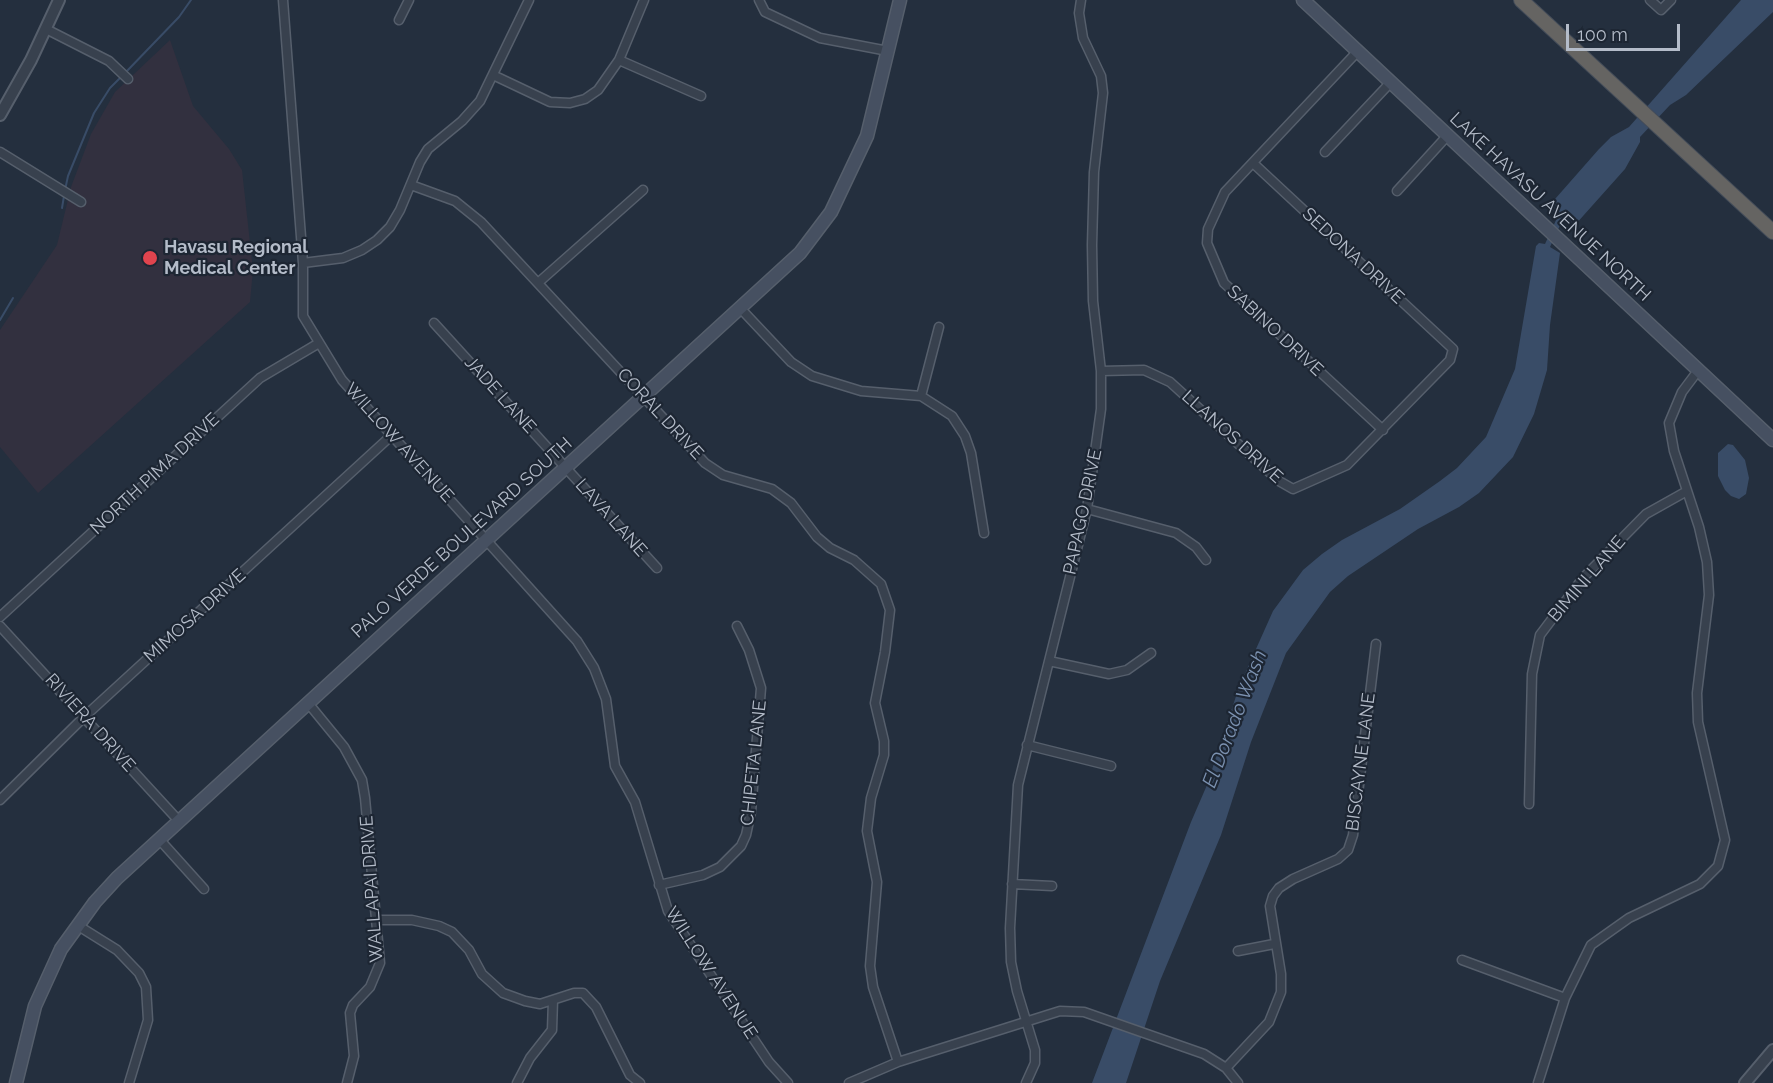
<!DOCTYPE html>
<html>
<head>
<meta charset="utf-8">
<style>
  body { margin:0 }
  #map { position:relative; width:1773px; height:1083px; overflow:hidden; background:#242f3e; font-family:Raleway,sans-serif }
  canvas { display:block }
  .scale { position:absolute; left:1566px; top:24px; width:114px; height:27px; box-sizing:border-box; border:3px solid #b4bcc9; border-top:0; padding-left:8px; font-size:18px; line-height:21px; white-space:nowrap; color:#b4bcc9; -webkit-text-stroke:4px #1d2633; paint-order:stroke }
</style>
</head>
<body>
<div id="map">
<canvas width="1773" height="1083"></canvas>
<div class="scale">100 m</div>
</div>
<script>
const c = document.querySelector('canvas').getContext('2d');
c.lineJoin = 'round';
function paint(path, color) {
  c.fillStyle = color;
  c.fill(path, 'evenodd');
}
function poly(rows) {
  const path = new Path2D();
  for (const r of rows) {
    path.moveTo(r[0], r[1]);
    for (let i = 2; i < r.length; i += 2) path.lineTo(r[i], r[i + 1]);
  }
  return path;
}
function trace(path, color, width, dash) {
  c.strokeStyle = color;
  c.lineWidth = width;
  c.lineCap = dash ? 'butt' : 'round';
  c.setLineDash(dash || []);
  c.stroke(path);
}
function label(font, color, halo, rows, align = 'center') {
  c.font = font + ' Raleway,sans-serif';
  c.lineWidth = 4.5;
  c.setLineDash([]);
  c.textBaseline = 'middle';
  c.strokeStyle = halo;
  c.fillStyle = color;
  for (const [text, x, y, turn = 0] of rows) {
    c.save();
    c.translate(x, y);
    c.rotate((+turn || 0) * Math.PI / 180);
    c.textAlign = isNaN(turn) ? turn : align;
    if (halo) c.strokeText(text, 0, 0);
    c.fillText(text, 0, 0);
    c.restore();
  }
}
paint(poly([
  [170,40,193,106,229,149,242,170,253,270,250,302,38,493,0,447,0,330,57,245,71,187,91,134,115,92]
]), '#32303f');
paint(poly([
  [1741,0,1773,0,1773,12,1686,95,1670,105,1640,137,1640,142,1625,169,1575,225,1562,221,1550,247,1560,253,1550,325,1547,370,1534,414,1513,457,1479,493,1459,507,1418,529,1348,576,1330,592,1286,653,1251,742,1221,835,1160,981,1126,1083,1092,1083,1191,822,1207,785,1239,687,1273,611,1303,570,1322,554,1342,540,1400,509,1440,481,1457,468,1486,437,1515,369,1536,246,1539,243,1545,244,1557,218,1548,207,1599,149,1611,137,1629,127],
  [1728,444,1733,445,1745,460,1749,478,1746,494,1739,499,1731,496,1725,490,1718,476,1718,453]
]), '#394c67');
trace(poly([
  [126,72,179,17,191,0],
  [65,190,68,176,94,113,110,88,122,76],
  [62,208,64,196],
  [0,320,13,298]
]), '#394c67', 2);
const minor = poly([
  [283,0,303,263,303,316,342,380,577,641,594,668,606,699,615,766,635,802,668,911,769,1062,788,1083],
  [759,0,765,12,820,38,888,51],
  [1650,0,1661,10,1671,0],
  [399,20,409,0],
  [46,29,109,61,128,79],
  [1358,51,1225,192,1208,229,1207,243,1224,283,1383,430],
  [619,60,701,96],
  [493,75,550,102,570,103,585,99,598,90,619,60,644,0],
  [0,152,81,202],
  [1325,152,1391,82],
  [411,185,455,201,481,222,705,463,723,475,772,489,791,503,817,537,830,548,854,560,881,584,890,610,885,652,875,703,884,741,884,755,871,798,867,831,877,882,870,966,873,987,898,1062],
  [1397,191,1448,135],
  [303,263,343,258,362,250,377,240,390,227,400,210,420,162,428,149,462,121,480,101,529,0],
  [539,282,643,190],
  [741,309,791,362,812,376,861,391,921,396,952,416,965,436,971,453,984,533],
  [434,323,657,568],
  [1101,371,1144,370,1170,382,1279,481,1293,489,1347,465,1450,360,1453,349,1253,163],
  [921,396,939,327],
  [1087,509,1176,533,1196,547,1206,560],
  [0,617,260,378,319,343],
  [0,626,179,821],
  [1049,661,1109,674,1127,670,1151,653],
  [308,703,344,747,362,780,365,798,380,963,370,987,353,1005,350,1013,354,1056,347,1083],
  [1027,745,1111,766],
  [0,800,84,717,392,435],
  [1529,804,1532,674,1540,635,1583,578,1646,514,1687,491],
  [159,839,204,889],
  [1012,884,1052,886],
  [659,885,703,875,720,867,741,846,746,835,751,812,761,688,749,650,737,626],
  [376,920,412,920,439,926,452,932,469,950,482,974,503,993,525,1001,540,1004,574,993,583,993,596,1007,630,1075,640,1083],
  [77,925,117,950,139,973,146,987,148,1020,129,1083],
  [1238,951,1274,944],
  [1462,960,1565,998],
  [1226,1068,1269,1022,1281,992,1281,974,1270,906,1273,896,1279,888,1293,879,1338,859,1348,850,1353,835,1376,644],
  [517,1083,530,1058,552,1030,553,1000],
  [849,1083,898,1062,1060,1011,1084,1012,1204,1054,1226,1068,1238,1083],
  [1026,1083,1035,1063,1035,1050,1017,991,1011,962,1010,928,1018,785,1087,509,1101,409,1101,371,1093,301,1092,245,1094,172,1103,93,1101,76,1083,38,1079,13,1081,0],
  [1538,1083,1565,998,1591,945,1629,918,1700,884,1718,866,1725,840,1698,722,1697,693,1709,595,1707,562,1699,527,1674,451,1669,423,1682,392,1697,372]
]);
const tertiary = poly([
  [0,115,31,60,59,0],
  [1745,1083,1773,1050]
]);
const secondary = poly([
  [1303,0,1773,440],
  [16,1083,35,1006,61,949,95,902,117,878,800,253,831,212,867,136,900,0]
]);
const trunk = poly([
  [1521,0,1773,232]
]);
trace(minor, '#565f6c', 11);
trace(tertiary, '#565f6c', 14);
trace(secondary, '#565f6c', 15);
trace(trunk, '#434c59', 16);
trace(minor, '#38414e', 8);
trace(tertiary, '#38414e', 10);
trace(secondary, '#465061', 12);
trace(trunk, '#656462', 14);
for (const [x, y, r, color] of [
  [150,258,8,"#e0444e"]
]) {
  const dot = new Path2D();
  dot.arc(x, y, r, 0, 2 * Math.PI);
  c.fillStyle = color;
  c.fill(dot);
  trace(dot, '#1d2633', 2);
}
label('18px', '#b4bcc9', '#1d2633', [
  ["LAKE HAVASU AVENUE NORTH",1550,207,43],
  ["SEDONA DRIVE",1353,256,43],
  ["SABINO DRIVE",1275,331,43],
  ["JADE LANE",500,395,48],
  ["CORAL DRIVE",660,414,47],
  ["LLANOS DRIVE",1232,437,42],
  ["WILLOW AVENUE",399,443,48],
  ["NORTH PIMA DRIVE",155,474,-43],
  ["PAPAGO DRIVE",1083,512,-78],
  ["LAVA LANE",611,518,48],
  ["PALO VERDE BOULEVARD SOUTH",462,538,-42],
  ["BIMINI LANE",1587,579,-49],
  ["MIMOSA DRIVE",195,616,-42],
  ["RIVIERA DRIVE",90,723,48],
  ["BISCAYNE LANE",1361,762,-83],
  ["CHIPETA LANE",754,763,-84],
  ["WALLAPAI DRIVE",372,889,-94],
  ["WILLOW AVENUE",711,973,57]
]);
label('bold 18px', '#b4bcc9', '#1d2633', [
  ["Havasu Regional",164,248],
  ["Medical Center",164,269]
], 'left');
label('italic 20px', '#7c92b1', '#1d2633', [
  ["El Dorado Wash",1235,719,-69]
]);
</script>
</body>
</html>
